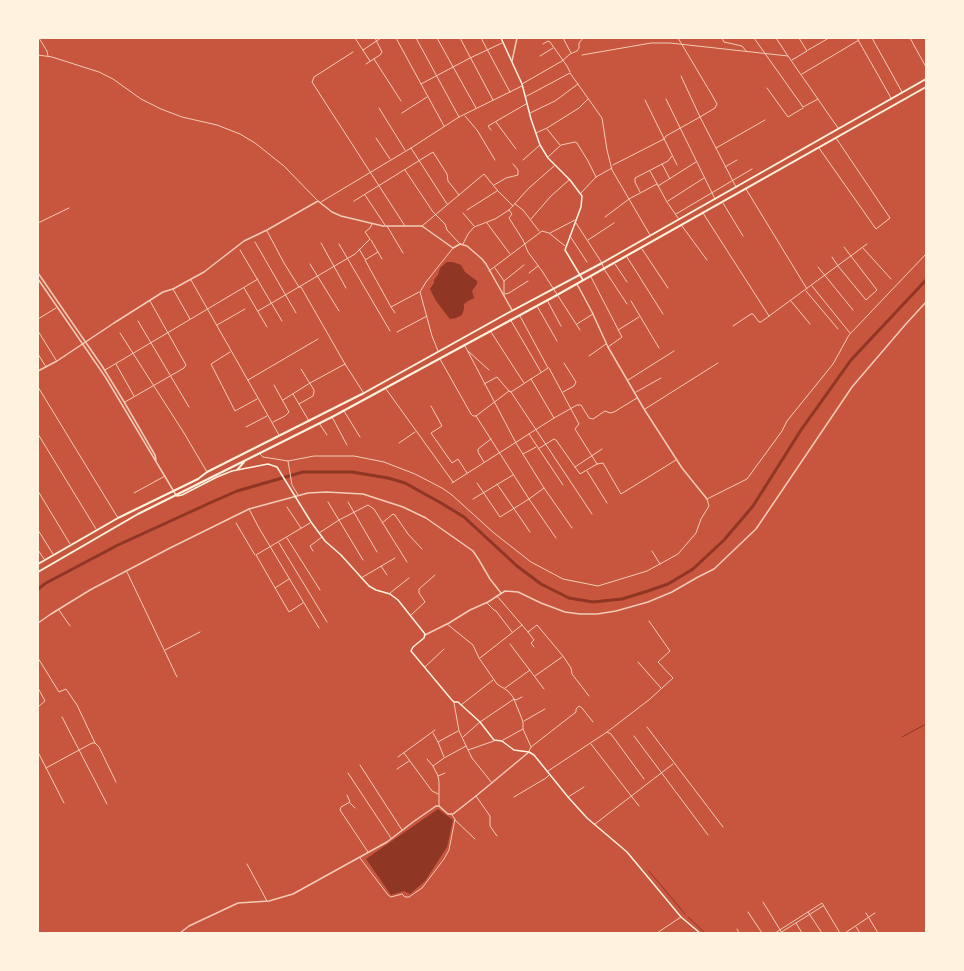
<!DOCTYPE html>
<html>
<head>
<meta charset="utf-8">
<style>
  body { margin:0 }
  #map { position:relative; width:964px; height:971px; overflow:hidden; background:#c8553d; font-family:Figtree,sans-serif }
  canvas { display:block }
  .frame { position:absolute; inset:0; border:39px solid #fff3e0; pointer-events:none }
</style>
</head>
<body>
<div id="map">
<canvas width="964" height="971"></canvas>
<div class="frame"></div>
</div>
<script>
const c = document.querySelector('canvas').getContext('2d');
c.lineJoin = 'round';
function paint(path, color) {
  c.fillStyle = color;
  c.fill(path, 'evenodd');
}
function poly(rows) {
  const path = new Path2D();
  for (const r of rows) {
    path.moveTo(r[0], r[1]);
    for (let i = 2; i < r.length; i += 2) path.lineTo(r[i], r[i + 1]);
  }
  return path;
}
function trace(path, color, width, dash) {
  c.strokeStyle = color;
  c.lineWidth = width;
  c.lineCap = dash ? 'butt' : 'round';
  c.setLineDash(dash || []);
  c.stroke(path);
}
paint(poly([
  [447,262,453,262,461,265,465,272,477,281,477,284,472,291,474,298,468,301,464,304,464,309,462,315,456,318,450,319,446,314,436,301,430,289,434,283,434,280,438,275,440,268],
  [438,809,453,820,447,847,425,881,410,894,404,891,391,895,366,859]
]), '#8f3625');
trace(poly([
  [902,737,926,724],
  [649,871,685,914],
  [688,917,705,933]
]), '#8f3625', 1);
trace(poly([
  [38,589,46,583,118,545,212,502,237,491,303,472,352,472,388,478,405,483,441,503,464,517,517,566,541,584,569,598,593,602,622,599,648,591,668,584,693,569,724,540,753,506,801,430,851,360,926,280]
]), '#8f3625', 3);
trace(poly([
  [39,38,47,51,48,56],
  [355,38,370,61],
  [396,38,444,126],
  [416,38,459,117],
  [437,38,476,108],
  [460,38,493,100],
  [481,38,510,92],
  [563,38,571,53],
  [678,38,712,95,717,104,715,108,700,117,681,76],
  [722,38,724,42,742,46,747,52],
  [754,38,803,107,818,99],
  [776,38,788,56],
  [857,38,891,98],
  [872,38,902,92],
  [910,38,926,67],
  [543,44,548,41,550,42,567,66,570,72],
  [363,50,381,38],
  [808,50,829,38],
  [353,52,314,77,312,82,405,226],
  [38,55,52,57,99,72,113,79,141,99,161,109,182,117,217,125,240,134,255,143,284,166,317,200],
  [582,55,651,43,670,43,788,56,838,128],
  [540,56,553,48],
  [374,59,401,101],
  [792,60,807,51,799,38],
  [366,64,380,55,382,52,375,38],
  [802,74,859,40],
  [421,84,470,58,502,43],
  [522,84,562,61,570,54,577,51,579,48,579,43,583,38],
  [767,88,788,117,803,108],
  [525,97,570,73,602,118,607,150,612,170,650,235],
  [666,99,715,199],
  [645,100,677,165],
  [379,108,405,150],
  [402,113,427,97],
  [530,113,555,101,578,84],
  [465,116,477,130,495,160],
  [496,122,516,149],
  [547,129,560,145],
  [491,130,488,126,526,104],
  [536,133,547,128,579,108,588,99],
  [376,138,390,159],
  [411,148,447,204],
  [716,148,765,120],
  [819,148,876,229,890,218,836,138],
  [548,157,561,145,575,142,577,143,588,161,596,177],
  [523,160,540,145],
  [662,164,670,179],
  [613,165,664,139,666,136,700,117,736,187],
  [725,167,737,160],
  [405,170,433,212,445,224,447,230,460,244],
  [650,171,667,202,678,218],
  [494,185,506,178,518,175,518,170,513,164],
  [658,186,696,162],
  [746,189,807,289],
  [640,192,635,182,635,178,668,161,672,156],
  [581,193,596,177,612,168],
  [365,195,385,225],
  [354,201,433,152,447,174,448,181,459,195],
  [668,201,704,178],
  [321,202,411,148,459,117,522,86],
  [723,203,743,236],
  [515,204,523,210,539,231],
  [467,210,497,191],
  [509,210,512,214,509,218,523,240,528,252,542,271,580,330],
  [463,213,474,226],
  [703,213,769,316],
  [676,214,752,169],
  [605,217,629,199,657,184],
  [531,219,551,196,569,180],
  [38,223,69,208],
  [487,223,510,254],
  [576,223,602,263,604,269,627,304],
  [387,226,403,253],
  [422,226,484,174,498,191,513,206],
  [682,226,707,260],
  [267,231,284,263,299,287,301,287,345,364,363,392],
  [550,233,575,220],
  [570,236,587,262],
  [371,240,382,259],
  [588,240,614,223],
  [255,242,296,313],
  [321,243,346,288],
  [339,244,390,331],
  [463,244,468,234,474,227,495,219,509,210,529,188,554,166],
  [863,248,891,279],
  [359,249,365,259],
  [642,249,668,288],
  [240,250,282,321],
  [378,252,365,260,391,307],
  [627,257,663,314],
  [832,257,838,266,866,300,877,290,844,247],
  [310,264,339,311],
  [615,264,627,282],
  [818,267,853,310],
  [495,268,504,281,524,265],
  [489,271,542,231,549,233,565,246],
  [529,273,538,266],
  [591,277,622,337,608,347],
  [191,280,279,435],
  [504,281,504,296],
  [812,286,850,333],
  [244,288,267,327],
  [173,289,190,319],
  [806,291,838,329],
  [505,294,509,293,528,281],
  [547,300,561,326],
  [631,301,659,348],
  [791,301,810,324],
  [537,306,557,341],
  [258,311,355,254,370,239,365,232,370,228,372,224],
  [395,313,391,307,419,292],
  [38,319,56,308],
  [510,319,541,372],
  [138,321,189,407],
  [577,324,593,314],
  [217,325,245,309],
  [733,326,751,314,753,314,759,322,761,322,867,244],
  [618,330,639,317],
  [38,331,56,360],
  [397,332,427,316],
  [491,332,524,383],
  [120,333,184,433,207,472],
  [465,346,516,443,544,488,572,528],
  [438,351,432,336,420,292,426,282,453,248],
  [468,351,489,370],
  [230,352,211,364,235,411,257,399],
  [38,354,46,367],
  [589,356,606,344],
  [440,359,471,414,473,416,476,416,509,391,511,392,548,368,520,316],
  [116,364,134,396],
  [549,368,578,422,579,424,575,429,597,464],
  [105,370,258,279],
  [531,379,554,418],
  [248,380,318,339],
  [628,380,674,351],
  [484,384,497,377,509,391],
  [38,387,118,518],
  [386,389,453,482],
  [511,392,592,514],
  [563,392,574,386,576,382,564,363],
  [636,392,661,378],
  [293,394,309,421],
  [283,400,310,383,345,364],
  [125,402,184,368,186,365,150,301],
  [299,404,313,396,314,392,314,390,301,369],
  [431,406,442,426,431,433,452,463,458,459,467,473],
  [645,409,718,363],
  [344,411,360,437],
  [476,416,529,499,544,488],
  [332,417,347,445],
  [273,422,285,416,289,412,274,385],
  [319,423,327,435],
  [246,427,267,416],
  [38,434,96,529],
  [529,434,563,485],
  [399,443,415,432],
  [538,449,554,439,556,440,580,474,597,464,603,463,621,494,676,460],
  [260,454,263,457,288,461,314,456,354,456,384,462,415,474,442,488,452,495,494,533,531,562,563,579,598,586,647,571,678,554,696,533,701,519,709,506,707,499,747,479,782,431,787,421,833,364,849,335,926,254],
  [523,454,536,447],
  [288,461,292,485,298,495],
  [484,462,478,452,478,449,491,439],
  [575,467,602,449],
  [587,471,607,503],
  [452,483,554,418,577,405,581,405,589,418,593,419,605,411,610,413,614,412,637,398],
  [477,483,500,517,529,499,556,538],
  [497,484,530,532],
  [38,491,70,544],
  [134,493,165,476],
  [473,499,513,475],
  [328,502,363,560],
  [348,502,377,552],
  [287,507,301,528],
  [249,509,259,528,319,628],
  [236,523,255,555],
  [382,523,393,514,395,515,408,534,422,549],
  [38,530,53,554],
  [319,533,339,520,368,505,374,509,407,562],
  [287,538,320,590],
  [279,543,327,622],
  [38,550,44,559],
  [313,551,310,546,322,537],
  [652,551,660,564],
  [381,566,387,575],
  [127,572,177,677],
  [361,578,395,558],
  [275,588,289,579],
  [390,593,409,578],
  [497,596,528,632,534,640,531,643,534,647],
  [303,603,289,612,256,555,310,523],
  [487,603,494,610,496,611,512,632],
  [59,610,70,626],
  [411,615,425,602,419,593,419,589,435,575],
  [447,624,473,645,479,658,497,684,508,691,513,697,520,714,523,722,523,729,531,747],
  [528,632,537,625,563,656,571,668,572,674,589,696],
  [510,644,544,689],
  [165,650,200,632],
  [38,658,59,692,66,689,77,705,95,743],
  [480,658,522,625],
  [638,662,661,688],
  [425,667,444,649],
  [535,676,562,657],
  [38,688,45,701,38,707],
  [505,688,530,670],
  [454,703,459,731,468,750,494,741],
  [461,705,493,680],
  [62,717,107,804],
  [524,721,545,709],
  [647,727,723,827],
  [607,732,650,699,673,678,658,662,670,651,649,621],
  [433,733,438,742,444,757],
  [634,736,708,835],
  [463,737,480,722,514,699,516,700,522,697],
  [503,740,523,729],
  [438,742,458,731],
  [591,744,639,806],
  [468,750,472,758,492,783],
  [529,751,531,747,576,712,576,709,579,706,582,708,593,722],
  [38,752,64,803],
  [404,753,432,791,438,794],
  [398,757,435,730],
  [427,759,433,766,438,776,439,782,439,806],
  [360,765,402,830],
  [433,766,444,758,466,746],
  [46,768,92,743,95,743,99,747,116,782],
  [397,769,409,761],
  [548,771,607,732,611,734,644,779],
  [348,773,391,838],
  [438,776,445,773],
  [347,795,350,802,341,807,340,810,368,852],
  [476,796,490,816,490,826,497,836],
  [514,797,546,778,549,775],
  [568,797,584,787],
  [350,803,355,808],
  [455,820,475,839],
  [595,824,673,764],
  [360,858,388,895,391,897,402,894,405,897,409,897,422,888,444,859,449,850,455,819,452,815],
  [247,864,267,901],
  [763,902,782,933],
  [748,912,762,933],
  [808,912,822,933],
  [866,913,878,933],
  [796,923,802,933],
  [856,927,860,933],
  [737,929,739,933],
  [657,933,681,917],
  [775,933,822,903,840,933],
  [780,933,823,906],
  [845,933,875,913]
]), '#f1ccb7', 1);
trace(poly([
  [512,61,517,38],
  [38,273,102,366,123,400,155,455,156,460],
  [38,279,106,378,176,495],
  [577,284,592,312,608,347,644,409,682,468,707,499],
  [38,371,57,361,114,323,163,292,173,289,204,272,244,241,267,230,318,201,332,212,341,216,383,226,422,226,453,248,460,244,467,246,482,259,486,264,512,310],
  [38,623,51,614,90,590,170,548,249,509,308,493,326,492,363,494,403,507,426,518,473,551,479,560,490,579,501,593],
  [425,635,449,623,470,610,488,602,505,591,518,592,541,603,565,612,580,614,597,614,616,611,648,602,672,592,698,577,714,569,756,529,852,387,905,325,926,302],
  [180,933,189,926,238,903,269,901,293,894,387,842,413,822,436,806,439,806,448,814,453,814,476,796,529,752]
]), '#f1ccb7', 1.5);
trace(poly([
  [501,38,522,84,531,119,540,145,548,158,570,180,582,196,581,207,565,250,583,280],
  [177,496,182,495,217,477,232,471,268,464,277,467,311,522,325,541,341,555,369,586,376,590,390,594,398,600,425,634,424,638,413,647,411,651,451,699,454,702,458,702,480,722,494,740,502,741,514,750,529,752,534,755,568,797,587,818,627,852,681,917,700,933]
]), '#fff3e0', 1.5);
trace(poly([
  [238,469,244,462],
  [38,564,118,518,198,479,207,472,364,393,506,314,602,263,926,79],
  [38,572,138,514,332,417,557,295,926,87]
]), '#fff3e0', 2);
</script>
</body>
</html>
